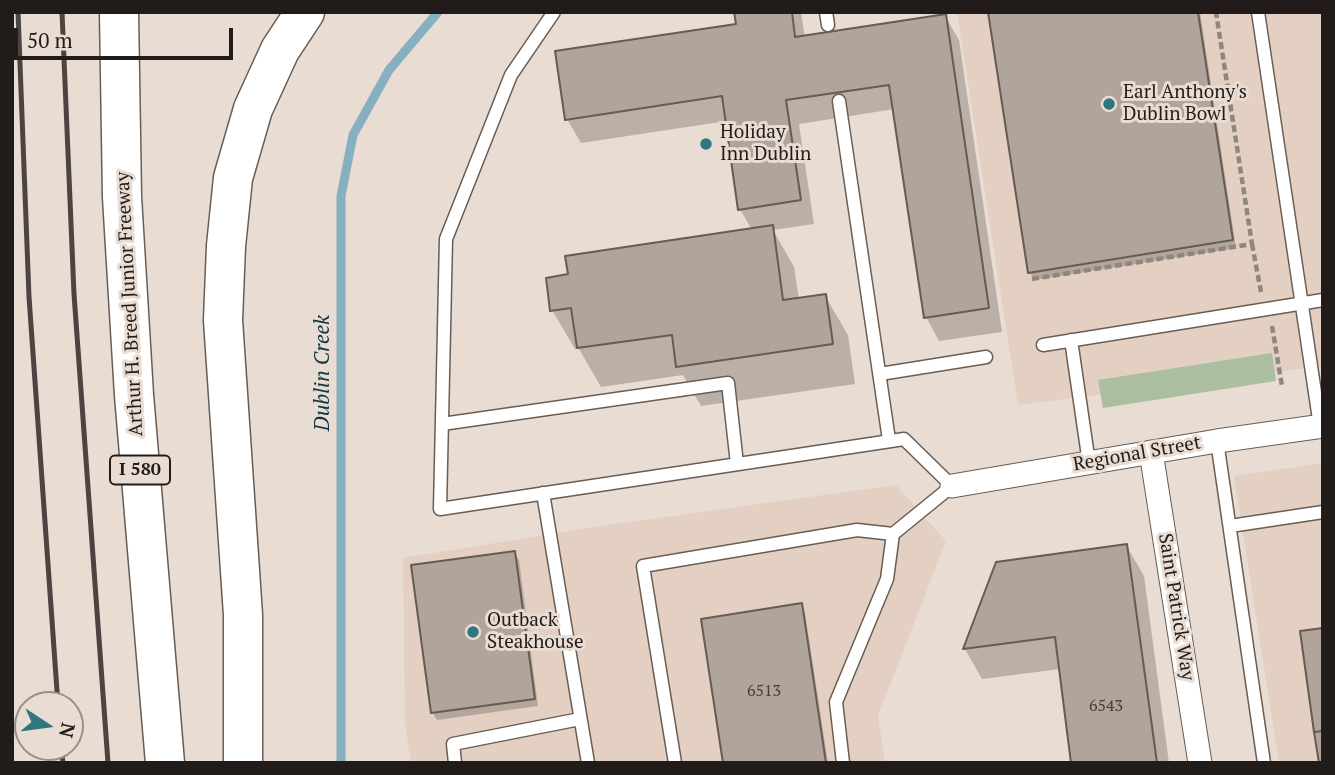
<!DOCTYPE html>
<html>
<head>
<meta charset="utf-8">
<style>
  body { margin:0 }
  #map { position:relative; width:1335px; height:775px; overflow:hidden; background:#e9dcd3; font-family:"PT Serif",serif }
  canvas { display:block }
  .frame { position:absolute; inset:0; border:14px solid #211c19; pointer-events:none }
  .north { position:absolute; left:14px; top:691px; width:70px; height:70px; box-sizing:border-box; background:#e9dcd3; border:2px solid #998f89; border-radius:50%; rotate:103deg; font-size:19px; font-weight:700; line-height:28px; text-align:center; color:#211c19 }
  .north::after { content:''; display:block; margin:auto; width:24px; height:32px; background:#2e777e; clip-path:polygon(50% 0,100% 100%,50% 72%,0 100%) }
  .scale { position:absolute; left:14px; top:28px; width:219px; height:32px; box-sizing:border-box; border:4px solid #211c19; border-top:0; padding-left:9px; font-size:21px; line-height:24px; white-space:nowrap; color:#211c19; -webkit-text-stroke:5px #e9dcd3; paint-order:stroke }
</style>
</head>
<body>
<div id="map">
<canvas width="1335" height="775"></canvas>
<div class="frame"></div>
<div class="north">N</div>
<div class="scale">50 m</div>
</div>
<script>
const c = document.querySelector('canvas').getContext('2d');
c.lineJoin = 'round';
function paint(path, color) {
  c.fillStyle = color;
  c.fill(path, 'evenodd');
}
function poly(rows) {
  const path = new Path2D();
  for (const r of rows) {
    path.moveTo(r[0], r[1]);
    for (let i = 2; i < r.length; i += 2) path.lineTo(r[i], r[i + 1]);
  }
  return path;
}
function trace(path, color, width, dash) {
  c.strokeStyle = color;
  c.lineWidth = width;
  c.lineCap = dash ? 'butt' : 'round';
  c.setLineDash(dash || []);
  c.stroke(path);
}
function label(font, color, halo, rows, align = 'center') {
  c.font = font + ' "PT Serif",serif';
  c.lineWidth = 6;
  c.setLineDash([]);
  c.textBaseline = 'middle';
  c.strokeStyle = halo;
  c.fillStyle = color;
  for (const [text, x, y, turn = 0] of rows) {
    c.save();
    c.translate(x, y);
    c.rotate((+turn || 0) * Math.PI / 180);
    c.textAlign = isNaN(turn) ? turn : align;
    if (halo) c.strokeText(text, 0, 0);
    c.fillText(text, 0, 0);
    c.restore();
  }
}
paint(poly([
  [957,12,1323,12,1323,366,1018,405],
  [1323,463,1323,763,1279,763,1234,476],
  [896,485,946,541,878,716,885,763,411,763,405,724,403,558,600,526]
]), '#e3d0c2');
paint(poly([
  [1272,353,1276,381,1103,408,1098,380]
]), '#acbea0');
paint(poly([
  [736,12,801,12,805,38,945,16,959,40,1002,332,939,341,926,317,895,109,799,124,814,224,773,230,794,267,799,299,825,296,848,335,855,384,701,406,683,375,601,387,579,349,575,349,552,310,752,230,740,209,727,121,581,143,567,119,738,25],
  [990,12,1200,12,1236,248,1034,280,1030,272],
  [1126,545,1144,576,1169,763,1073,763,1060,669,982,679,965,649,997,563],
  [514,553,519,560,538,706,437,720,432,712],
  [801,605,805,613,828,763,725,763]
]), '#0003');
trace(poly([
  [341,763,341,196,353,135,389,70,438,12]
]), '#86afbf', 9);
const building = poly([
  [734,12,792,12,795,37,946,14,989,308,924,318,889,85,786,100,801,200,738,210,722,96,565,120,555,51,736,24,734,12],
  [988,12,1198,12,1233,240,1028,273,988,12],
  [773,225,783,300,826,294,833,344,676,367,672,335,577,348,571,308,550,311,546,278,568,274,565,256,773,225],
  [1127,544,1157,763,1071,763,1055,637,963,649,996,562,1127,544],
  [515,551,535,699,431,713,411,565,515,551],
  [802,603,826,763,723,763,701,619,802,603],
  [1323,628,1323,731,1314,732,1300,631,1323,628],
  [1323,731,1323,763,1319,763,1314,732,1323,731]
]);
paint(building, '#b0a49b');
trace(building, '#675c54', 2);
const service = poly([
  [554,12,511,75,446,239,440,509,904,439,952,486,893,534,857,530,643,566,675,763],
  [826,12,828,25],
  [1258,12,1320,426],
  [839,101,889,440],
  [1071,340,1089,463],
  [1043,345,1323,300],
  [880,374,986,357],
  [442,424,728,383,737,464],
  [1217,441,1264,763],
  [543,493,588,763],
  [1230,526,1323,512],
  [455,763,453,744,580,719],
  [843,763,836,702,887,579,893,534]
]);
const minor = poly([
  [1151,452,1200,763],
  [952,486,1217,441,1323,426]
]);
const motorway = poly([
  [119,12,122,197,134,395,165,763],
  [243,763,243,615,223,320,226,246,233,178,253,109,280,50,305,12]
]);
trace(service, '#685d55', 15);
trace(minor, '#685d55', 25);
trace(motorway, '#685d55', 41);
trace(poly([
  [1252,244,1261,292],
  [1032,279,1252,244,1216,12],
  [1272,326,1282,386]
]), '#8f867f', 4.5, [7, 3.5]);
trace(service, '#fff', 12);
trace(minor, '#fff', 23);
trace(motorway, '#fff', 38);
trace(poly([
  [18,12,29,297,58,705],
  [62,12,74,294,108,763],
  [61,747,63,763]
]), '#4b4440', 5);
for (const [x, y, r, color] of [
  [1109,104,7,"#2e777e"],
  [706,144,7,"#2e777e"],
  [473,632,7,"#2e777e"]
]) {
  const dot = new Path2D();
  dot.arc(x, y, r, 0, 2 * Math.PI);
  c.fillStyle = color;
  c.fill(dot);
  trace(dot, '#e9dcd3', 2.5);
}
label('16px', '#453e3a', null, [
  ["6513",764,691],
  ["6543",1106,706]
]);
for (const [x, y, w] of [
  [140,470,60]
]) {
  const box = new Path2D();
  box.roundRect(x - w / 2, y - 14.5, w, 29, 5);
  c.fillStyle = '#e9dcd3';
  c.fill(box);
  trace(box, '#211c19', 2);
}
label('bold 18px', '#211c19', null, [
  ["I 580",140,470]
]);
label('19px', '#211c19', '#e9dcd3', [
  ["Earl Anthony's",1123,93],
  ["Dublin Bowl",1123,115],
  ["Holiday",720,133],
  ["Inn Dublin",720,155],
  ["Outback",487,621],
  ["Steakhouse",487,643]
], 'left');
label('19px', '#211c19', '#e9dcd3', [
  ["Arthur H. Breed Junior Freeway",130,304,-93],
  ["Regional Street",1137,454,-10],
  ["Saint Patrick Way",1176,607,81]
]);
label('italic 21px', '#103643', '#e9dcd3', [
  ["Dublin Creek",323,373,-90]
]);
</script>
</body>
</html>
